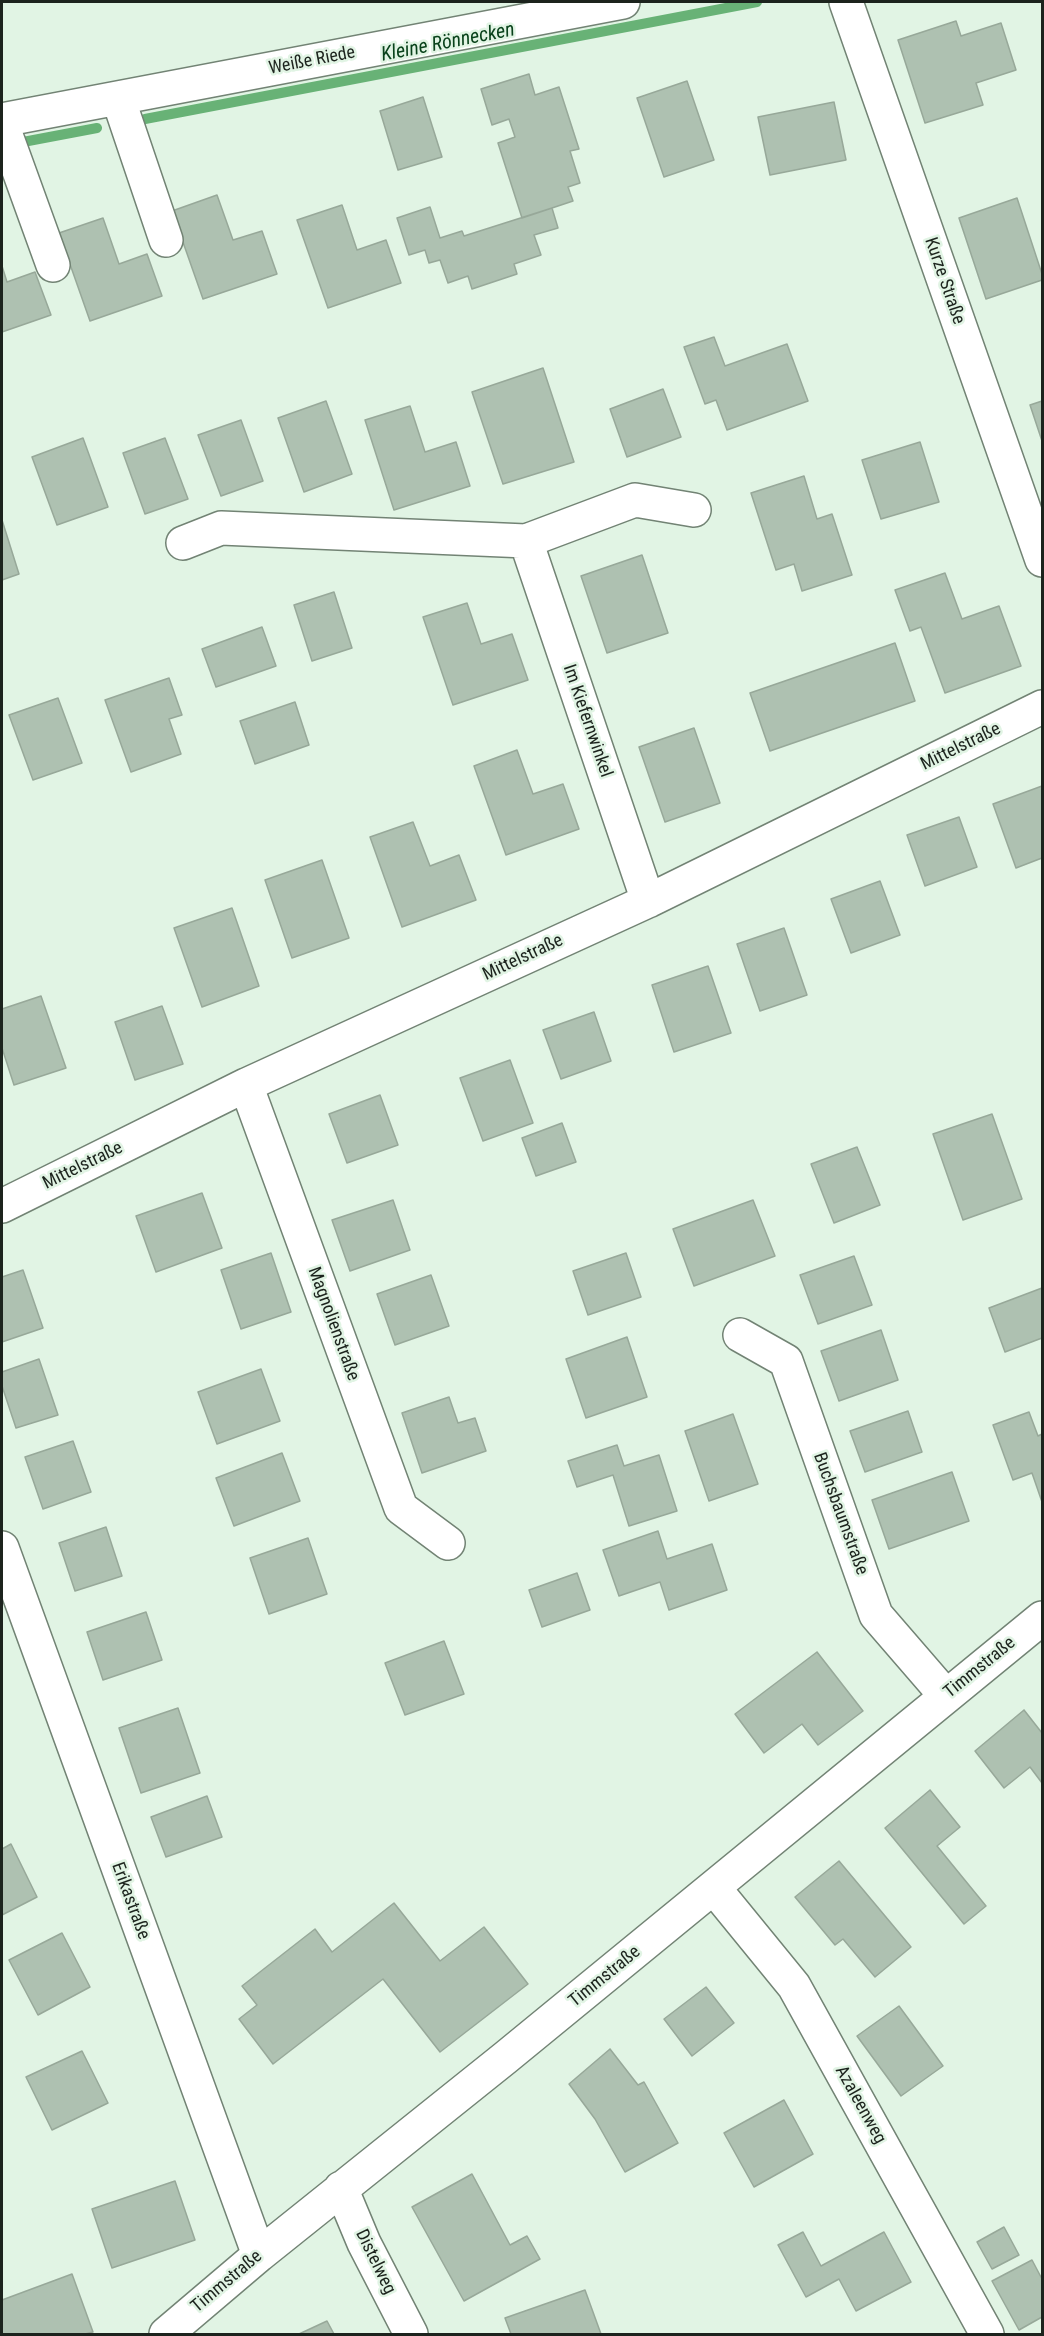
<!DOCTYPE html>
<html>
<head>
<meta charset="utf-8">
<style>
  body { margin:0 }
  #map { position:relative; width:1044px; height:2336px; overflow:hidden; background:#e1f4e4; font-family:"Roboto Condensed",sans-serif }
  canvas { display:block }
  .frame { position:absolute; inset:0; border:3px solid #1c231d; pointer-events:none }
</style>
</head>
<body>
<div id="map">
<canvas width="1044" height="2336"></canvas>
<div class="frame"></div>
</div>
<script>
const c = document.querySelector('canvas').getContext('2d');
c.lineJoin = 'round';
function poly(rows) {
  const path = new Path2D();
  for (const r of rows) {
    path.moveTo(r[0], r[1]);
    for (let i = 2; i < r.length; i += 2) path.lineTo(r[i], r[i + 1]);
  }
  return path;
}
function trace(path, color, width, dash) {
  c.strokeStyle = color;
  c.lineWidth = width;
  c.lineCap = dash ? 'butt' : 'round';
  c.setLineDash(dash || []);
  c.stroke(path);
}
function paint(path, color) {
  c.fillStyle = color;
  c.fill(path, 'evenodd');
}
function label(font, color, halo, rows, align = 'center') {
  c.font = font + ' "Roboto Condensed",sans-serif';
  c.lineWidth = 5;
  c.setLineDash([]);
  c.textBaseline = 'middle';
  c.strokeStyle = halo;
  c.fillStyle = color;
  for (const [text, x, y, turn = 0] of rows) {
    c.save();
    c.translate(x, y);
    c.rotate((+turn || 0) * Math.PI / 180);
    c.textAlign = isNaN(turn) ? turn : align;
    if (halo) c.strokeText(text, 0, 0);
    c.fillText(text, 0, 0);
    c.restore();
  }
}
trace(poly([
  [145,119,757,2],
  [23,142,97,128]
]), '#68b276', 10);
const building = poly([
  [956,21,961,36,1001,23,1016,70,976,83,983,105,925,123,898,40,956,21],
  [529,74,535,95,559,87,579,149,570,151,580,183,568,187,573,201,522,218,498,143,515,137,509,119,492,125,481,89,529,74],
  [687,81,714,160,664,177,637,98,687,81],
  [423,97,442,157,398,170,380,111,423,97],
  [834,102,846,160,770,175,758,117,834,102],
  [217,195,233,240,262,231,277,274,203,299,172,211,217,195],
  [1017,198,1042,274,1042,280,986,299,959,218,1017,198],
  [342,205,357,250,386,240,401,283,328,308,297,220,342,205],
  [430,207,440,238,462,231,464,236,552,208,558,228,534,235,541,255,514,264,517,274,472,289,468,276,448,283,440,260,429,263,425,250,409,255,397,218,430,207],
  [103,218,119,264,147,254,162,296,90,321,59,233,103,218],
  [2,266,7,282,35,272,51,315,2,332,2,266],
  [714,337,725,366,787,344,808,401,727,430,716,400,705,404,684,347,714,337],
  [543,368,574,462,503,484,472,392,543,368],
  [663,389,681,437,627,457,610,409,663,389],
  [326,401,352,474,304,492,278,418,326,401],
  [1042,401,1042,441,1030,405,1042,401],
  [410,406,425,452,456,442,470,486,394,510,365,420,410,406],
  [241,420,263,481,221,496,198,435,241,420],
  [83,438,108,507,57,525,32,457,83,438],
  [165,438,188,499,145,514,123,453,165,438],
  [920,442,939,502,881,519,862,460,920,442],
  [804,476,817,519,832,514,852,575,802,591,794,564,776,570,751,493,804,476],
  [2,520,19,574,2,580,2,520],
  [642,555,668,633,607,653,581,576,642,555],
  [945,573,962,619,999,606,1021,666,945,693,921,627,910,631,895,590,945,573],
  [334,592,352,648,312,661,294,605,334,592],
  [467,603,481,644,512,634,528,680,453,705,423,617,467,603],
  [262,627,276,666,216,687,202,649,262,627],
  [895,643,915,701,770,751,750,693,895,643],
  [169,678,182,715,169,719,181,754,131,772,105,700,169,678],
  [58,698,82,763,33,780,9,715,58,698],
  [295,702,309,745,255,764,240,721,295,702],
  [694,728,720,803,665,822,639,747,694,728],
  [517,750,533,794,563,784,579,829,506,855,474,766,517,750],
  [1042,786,1042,858,1016,868,993,804,1042,786],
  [959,817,977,867,925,886,907,835,959,817],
  [413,822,430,866,459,855,476,900,402,927,370,837,413,822],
  [322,860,349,938,292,958,265,880,322,860],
  [880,881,900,935,851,953,831,899,880,881],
  [232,908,259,986,202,1007,174,928,232,908],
  [784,928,807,995,760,1011,737,944,784,928],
  [708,966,731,1033,674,1052,652,985,708,966],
  [41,996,66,1068,14,1085,2,1048,2,1009,41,996],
  [162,1006,183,1064,135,1080,115,1022,162,1006],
  [594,1012,611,1061,561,1079,543,1030,594,1012],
  [510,1060,533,1123,483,1141,460,1078,510,1060],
  [380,1095,398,1145,347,1163,329,1114,380,1095],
  [992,1114,1022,1199,963,1220,933,1134,992,1114],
  [562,1123,576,1162,536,1176,522,1138,562,1123],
  [857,1147,880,1205,834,1223,811,1164,857,1147],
  [202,1193,222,1248,156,1272,136,1216,202,1193],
  [393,1200,410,1250,350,1271,332,1220,393,1200],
  [753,1200,775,1256,694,1286,673,1229,753,1200],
  [271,1253,291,1312,241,1329,221,1270,271,1253],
  [626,1253,641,1297,588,1315,573,1271,626,1253],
  [854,1256,872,1305,818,1324,800,1275,854,1256],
  [23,1270,43,1328,2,1342,2,1277,23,1270],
  [431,1275,449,1326,395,1345,377,1294,431,1275],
  [1042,1288,1042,1338,1005,1352,989,1308,1042,1288],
  [881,1330,898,1380,839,1401,821,1351,881,1330],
  [627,1337,647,1397,586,1418,566,1359,627,1337],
  [39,1359,58,1415,16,1428,2,1386,2,1372,39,1359],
  [261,1369,280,1421,217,1444,198,1392,261,1369],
  [449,1397,458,1423,475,1418,486,1451,422,1473,402,1413,449,1397],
  [908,1411,922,1452,865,1472,850,1431,908,1411],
  [1029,1412,1038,1436,1042,1434,1042,1502,1032,1473,1013,1480,993,1425,1029,1412],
  [733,1414,758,1484,709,1501,685,1431,733,1414],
  [73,1441,91,1492,43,1509,25,1457,73,1441],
  [617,1445,624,1466,659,1455,677,1511,629,1526,613,1475,577,1487,568,1461,617,1445],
  [282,1453,300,1501,234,1526,216,1478,282,1453],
  [952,1472,969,1521,889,1549,872,1500,952,1472],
  [106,1527,122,1576,75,1591,59,1543,106,1527],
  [658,1531,667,1559,712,1544,727,1590,669,1610,660,1582,619,1596,603,1550,658,1531],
  [308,1538,327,1594,269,1614,250,1558,308,1538],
  [577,1573,590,1610,542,1627,529,1590,577,1573],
  [146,1612,162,1660,103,1680,87,1632,146,1612],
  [444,1641,464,1694,405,1715,385,1663,444,1641],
  [817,1652,863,1711,818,1745,802,1724,764,1753,735,1714,817,1652],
  [178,1708,200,1773,141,1793,119,1728,178,1708],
  [1024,1710,1042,1733,1042,1783,1030,1767,1004,1788,975,1751,1024,1710],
  [930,1790,960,1827,937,1846,986,1906,964,1924,885,1828,930,1790],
  [207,1796,222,1837,166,1857,151,1817,207,1796],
  [11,1844,37,1897,2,1915,2,1849,11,1844],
  [839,1861,911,1947,875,1977,843,1939,835,1945,795,1897,839,1861],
  [394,1903,440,1961,484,1927,528,1984,440,2052,383,1979,273,2064,239,2019,257,2005,242,1986,315,1929,332,1952,394,1903],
  [62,1933,90,1987,38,2015,9,1960,62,1933],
  [706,1987,734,2023,692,2056,664,2019,706,1987],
  [899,2006,943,2066,901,2096,857,2036,899,2006],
  [610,2049,638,2085,644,2082,678,2143,625,2172,595,2119,569,2084,610,2049],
  [82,2051,108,2103,52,2130,26,2077,82,2051],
  [784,2100,813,2154,754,2187,724,2133,784,2100],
  [472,2174,510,2245,527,2236,540,2259,464,2301,412,2207,472,2174],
  [175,2181,195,2240,112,2268,92,2209,175,2181],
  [1004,2227,1019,2255,992,2269,977,2242,1004,2227],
  [803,2232,821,2266,884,2232,911,2282,856,2311,839,2279,806,2297,778,2245,803,2232],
  [1032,2260,1042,2279,1042,2317,1019,2330,992,2281,1032,2260],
  [72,2274,93,2332,85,2334,2,2334,2,2300,72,2274],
  [585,2290,601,2334,511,2334,505,2318,585,2290],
  [327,2321,334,2334,299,2334,327,2321]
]);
paint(building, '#aec1b1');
trace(building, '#97a899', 1.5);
const minor = poly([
  [846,2,1042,560],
  [118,98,166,240],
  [2,120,623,2],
  [2,124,53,265],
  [183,543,221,528,526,541],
  [648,901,526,541,635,500,694,510],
  [246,1085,401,1508,448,1543],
  [2,1206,246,1085,648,901,1042,707],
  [740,1335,786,1361,876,1615,946,1696],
  [2,1548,259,2255],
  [714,1888,794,1986,987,2334],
  [341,2188,364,2243,411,2334],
  [166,2334,259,2255,505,2058,1042,1618]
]);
trace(minor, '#728374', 36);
trace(minor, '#fff', 33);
label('18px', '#1c231d', '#e1f4e4', [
  ["Weiße Riede",312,61,-11],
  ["Kurze Straße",944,281,71],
  ["Im Kiefernwinkel",587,721,71],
  ["Mittelstraße",961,747,-26],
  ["Mittelstraße",523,958,-25],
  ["Mittelstraße",83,1166,-26],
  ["Magnolienstraße",333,1324,70],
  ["Buchsbaumstraße",840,1514,70],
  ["Timmstraße",980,1668,-39],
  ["Erikastraße",130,1901,70],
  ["Timmstraße",605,1977,-39],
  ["Azaleenweg",860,2105,61],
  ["Distelweg",375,2262,64],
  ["Timmstraße",227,2282,-40]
]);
label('italic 20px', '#09421b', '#e1f4e4', [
  ["Kleine Rönnecken",448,43,-11]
]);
</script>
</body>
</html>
